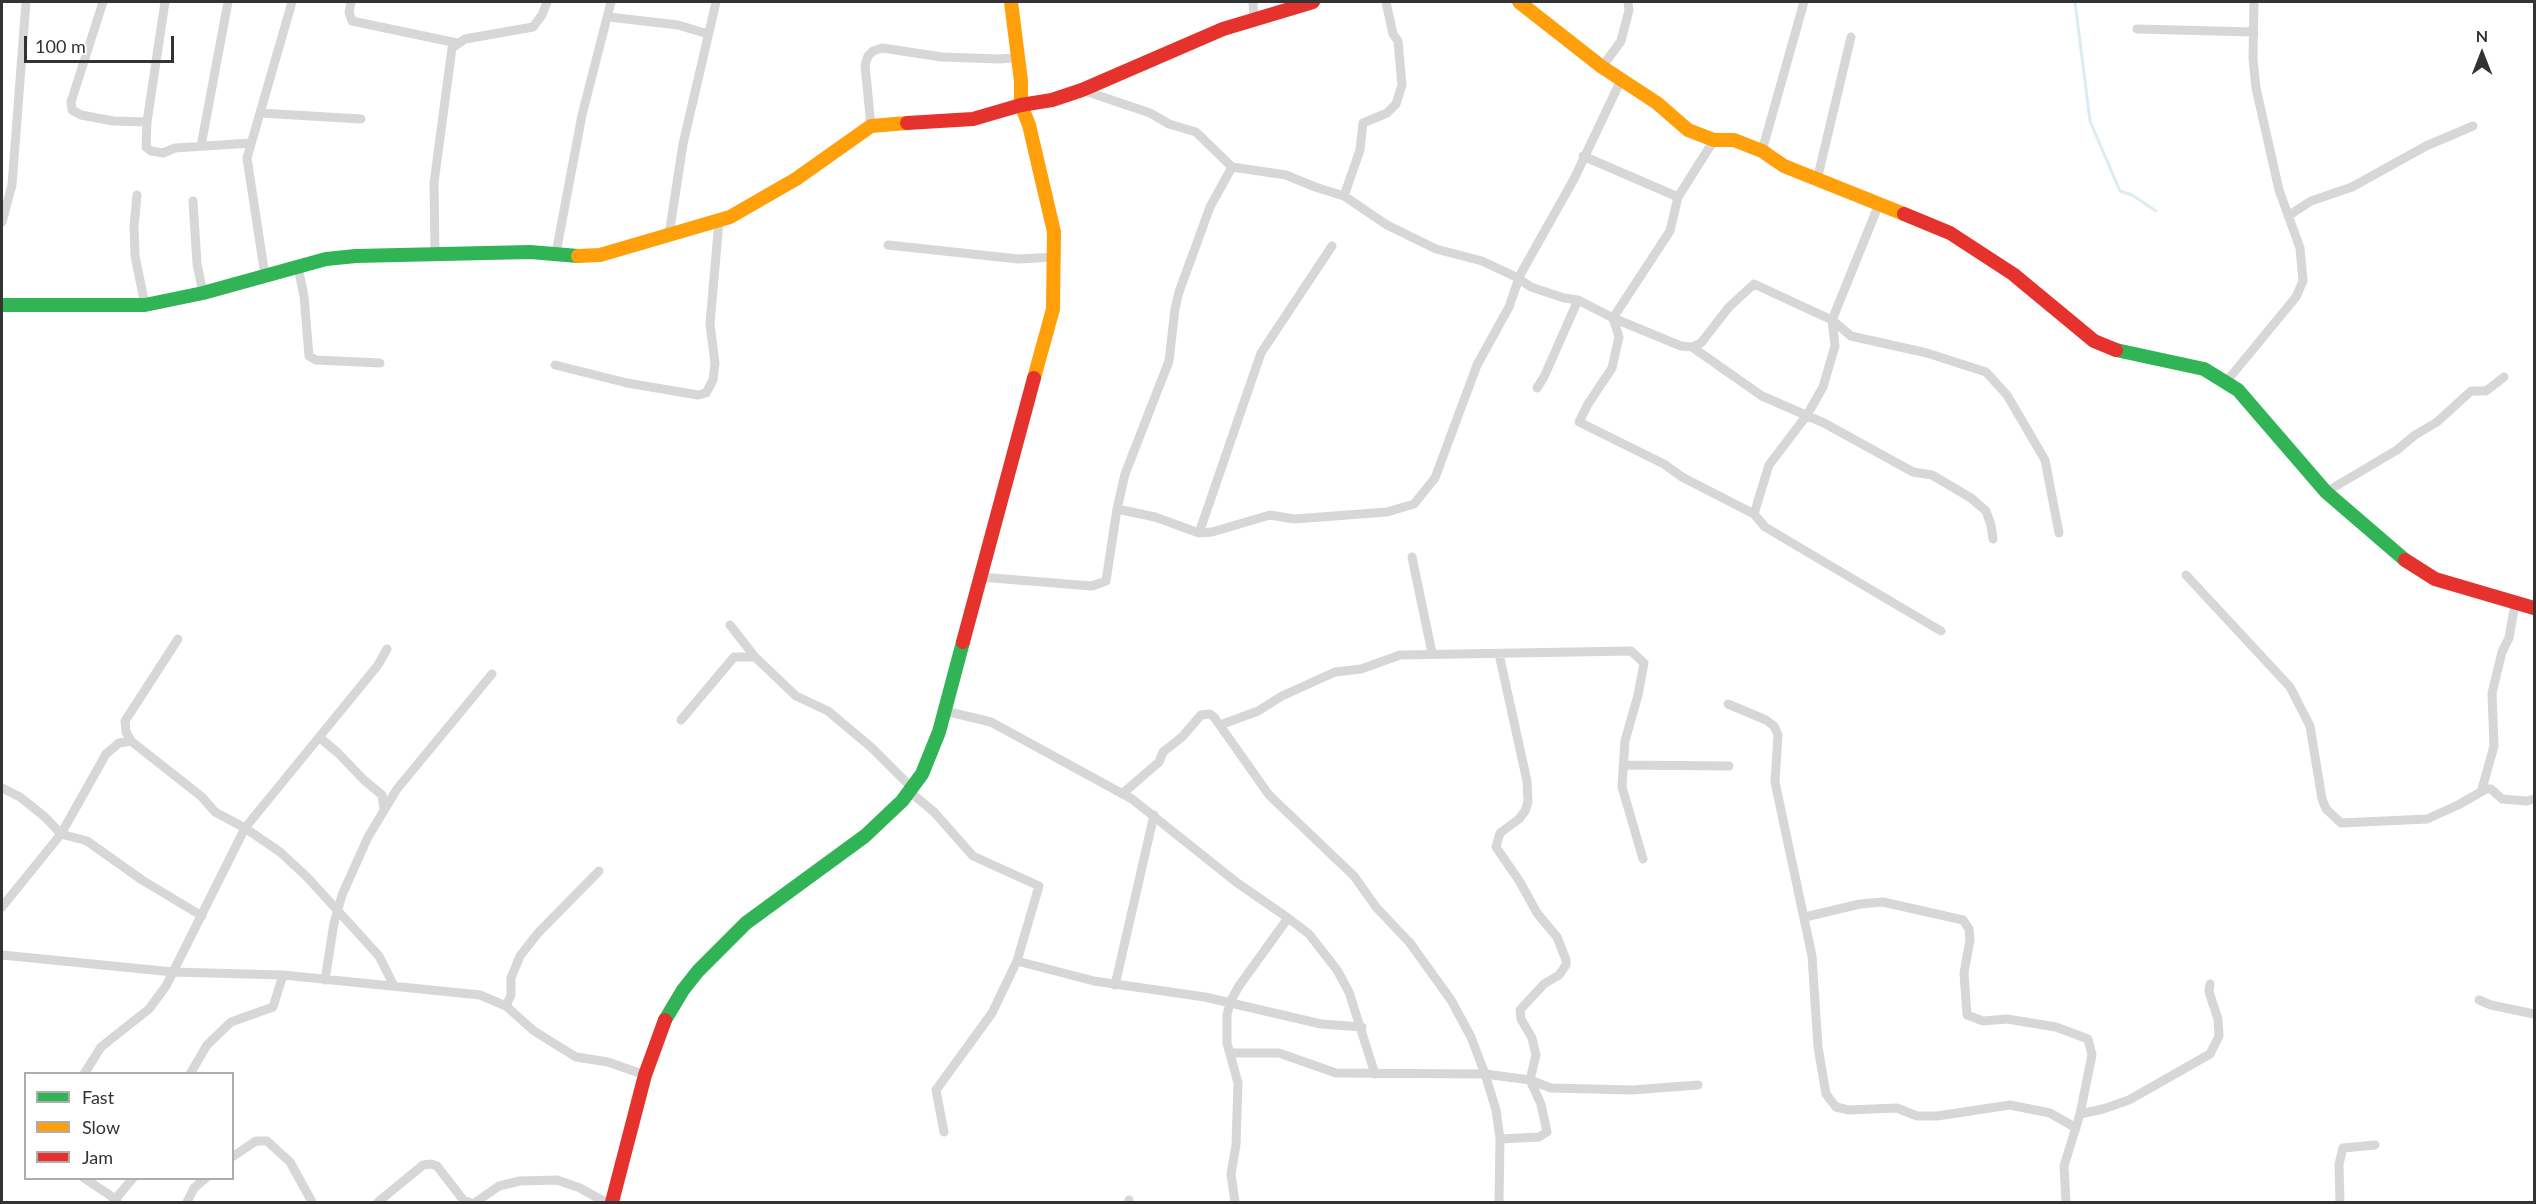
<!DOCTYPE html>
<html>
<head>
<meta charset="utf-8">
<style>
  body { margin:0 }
  #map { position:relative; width:2536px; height:1204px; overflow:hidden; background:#fff; font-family:Lato,sans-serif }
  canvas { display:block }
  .frame { position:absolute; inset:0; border:3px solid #333; pointer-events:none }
  .legend { position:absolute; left:24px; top:1072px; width:210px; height:108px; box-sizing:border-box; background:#fff; border:2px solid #adadad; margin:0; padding:8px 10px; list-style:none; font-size:18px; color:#333 }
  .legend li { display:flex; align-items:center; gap:12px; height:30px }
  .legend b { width:30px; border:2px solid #adadad }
  .north { position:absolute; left:2452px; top:24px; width:60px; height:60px; -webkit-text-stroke:4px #fff; paint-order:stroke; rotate:0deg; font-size:16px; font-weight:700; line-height:24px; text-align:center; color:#333 }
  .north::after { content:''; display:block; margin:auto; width:21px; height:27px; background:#333; clip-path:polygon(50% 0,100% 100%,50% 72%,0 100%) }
  .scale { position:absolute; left:24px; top:36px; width:150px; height:27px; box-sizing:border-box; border:3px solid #333; border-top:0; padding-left:8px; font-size:18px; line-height:21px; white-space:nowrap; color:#333; -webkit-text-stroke:4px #fff; paint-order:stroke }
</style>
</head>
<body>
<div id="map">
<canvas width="2536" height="1204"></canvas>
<div class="frame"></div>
<ul class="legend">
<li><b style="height:8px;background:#30b455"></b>Fast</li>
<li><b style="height:8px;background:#ff9f0a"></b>Slow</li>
<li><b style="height:8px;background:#e5322d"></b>Jam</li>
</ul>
<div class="north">N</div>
<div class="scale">100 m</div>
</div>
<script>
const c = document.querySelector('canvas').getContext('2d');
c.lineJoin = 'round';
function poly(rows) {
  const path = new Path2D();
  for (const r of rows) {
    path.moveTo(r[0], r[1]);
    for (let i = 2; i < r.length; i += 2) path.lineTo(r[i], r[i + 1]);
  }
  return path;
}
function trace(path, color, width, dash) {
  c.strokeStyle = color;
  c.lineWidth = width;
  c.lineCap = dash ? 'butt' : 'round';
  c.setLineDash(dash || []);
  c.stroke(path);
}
trace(poly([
  [2075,2,2090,121,2120,191,2132,195,2156,211]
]), '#ddebf3', 3);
trace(poly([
  [103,2,71,102,72,110,81,115,113,121,147,122],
  [165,2,147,122,146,147,151,151,163,153,175,148,251,143],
  [351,2,349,12,352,21,457,43],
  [1253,2,1254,21],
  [609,17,678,25,708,34],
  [2137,29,2254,32],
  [1602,67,1621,41,1629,10,1628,2],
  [1082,90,1150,113,1169,124,1196,132,1232,167,1286,175,1315,187,1344,196,1387,225,1436,249,1482,261,1516,277,1531,287,1564,298,1578,300,1613,318,1681,346,1692,347,1701,343,1729,307,1754,284,1832,320,1851,336,1927,353,1986,372,2007,395,2045,460,2059,533],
  [260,113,361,119],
  [871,126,865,65,868,56,873,51,882,48,942,57,999,59,1013,58,1017,53],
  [1714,140,1678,197,1670,231,1613,318,1619,337,1612,368,1588,404,1579,422,1664,464,1682,477,1754,514],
  [201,146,228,2],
  [1762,151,1804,2],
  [1583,156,1678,197],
  [1817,180,1851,37],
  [137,195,134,227,135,256,145,305],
  [1344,196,1360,150,1363,123,1387,113,1396,104,1402,85,1398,41,1393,34,1386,2],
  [193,201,197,264,203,293],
  [1879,204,1832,320,1835,346,1823,387,1807,415,1769,465,1754,514,1765,527,1941,631],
  [2288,216,2311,201,2352,187,2426,146,2473,126],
  [2,222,12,185,26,2],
  [669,235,683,144,716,2],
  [888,245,1018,259,1056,257],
  [556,253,582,115,611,2],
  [435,254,434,183,452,48,465,39,533,27,542,15,547,2],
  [298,267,304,296,309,356,316,360,380,363],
  [265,276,247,158,292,2],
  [1692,347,1762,396,1824,423,1913,472,1932,475,1971,498,1986,511,1991,525,1993,539],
  [555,365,627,383,698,395,706,393,713,380,715,363,710,324,719,221],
  [2226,382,2296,297,2303,281,2300,248,2279,190,2256,88,2253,59,2254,2],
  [1537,388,1544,377,1578,300],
  [2326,492,2397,450,2415,435,2437,422,2471,391,2486,391,2504,377],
  [1117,509,1155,517,1199,533,1261,353,1332,246],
  [1199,533,1212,532,1270,515,1294,519,1387,512,1414,504,1435,478,1477,365,1509,307,1520,275,1574,179,1621,80],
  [1412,557,1432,653],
  [2186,575,2290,687,2310,726,2322,799,2326,809,2341,823,2427,819,2458,805,2486,789,2491,789,2502,799,2527,801,2534,799],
  [980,577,1092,586,1106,581,1117,509,1125,474,1169,361,1175,309,1179,292,1210,207,1232,167],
  [730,625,755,657,796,696,828,711,872,748,913,789],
  [1499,654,1527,781,1528,802,1525,811,1519,819,1500,833,1496,847,1520,882,1537,913,1557,937,1566,960,1566,965,1559,975,1544,984,1520,1010,1521,1019,1532,1038,1536,1055,1530,1080,1541,1104,1547,1132,1539,1137,1500,1139],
  [1728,704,1766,720,1774,726,1778,735,1775,782,1812,956,1818,1047,1826,1094,1836,1107,1849,1110,1897,1108,1917,1116,1937,1116,2010,1105,2050,1113,2076,1128],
  [945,711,991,722,1132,799,1236,882,1288,918,1239,986,1230,1002,1227,1015,1227,1043,1238,1083,1236,1145,1231,1174,1235,1202],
  [681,720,734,657,755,657],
  [1220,725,1258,711,1282,696,1335,672,1361,669,1400,655,1631,651,1644,663,1638,695,1625,741,1622,787,1643,859],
  [319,737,338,753,364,780,382,795,384,809],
  [131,741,202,797,215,812,245,828,280,852,307,877,379,956,394,986],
  [1623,765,1729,766],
  [2,788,20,797,45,817,61,834,87,841,142,880,202,916],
  [2482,789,2494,746,2492,693,2502,652,2509,638,2515,604],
  [910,792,934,812,973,856,1039,886,1017,961,992,1013,936,1090,944,1132],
  [1122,794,1159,762,1163,752,1182,737,1201,715,1210,714,1214,717,1269,795,1354,876,1376,907,1410,943,1451,1000,1471,1037,1485,1074,1496,1110,1500,1139,1499,1202],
  [2,907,61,834,106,754,119,743,131,741,126,732,125,721,178,639],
  [1805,917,1860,904,1883,902,1963,920,1969,929,1970,940,1964,973,1967,1015,1983,1021,2007,1019,2056,1027,2088,1039,2092,1055,2080,1114,2064,1166,2066,1202],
  [1288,918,1309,934,1337,970,1349,992,1375,1074],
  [2,955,173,972,283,975,480,995,506,1006,534,1031,576,1057,608,1062,645,1075],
  [1017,961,1094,981,1205,997,1321,1024,1362,1027],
  [325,980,334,923,342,895,368,837,397,789,492,674],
  [1115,985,1154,815],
  [2479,1000,2491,1005,2534,1014],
  [506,1006,511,995,511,978,520,956,538,933,599,871],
  [1231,1053,1279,1053,1336,1073,1485,1074,1530,1080,1551,1088,1632,1090,1698,1085],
  [84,1074,101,1047,149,1009,166,986,245,828,378,665,387,649],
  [190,1074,207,1045,231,1022,273,1007,283,975],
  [2080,1114,2103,1109,2129,1100,2210,1054,2219,1036,2218,1019,2209,992,2210,984],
  [232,1157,256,1141,267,1141,290,1162,312,1202],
  [84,1178,117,1200],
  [1129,1200,1129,1202],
  [113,1202,133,1178],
  [187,1202,194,1188,206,1178],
  [378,1202,423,1165,431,1164,437,1166,464,1201,469,1202],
  [476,1202,499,1186,520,1181,557,1180,580,1188,605,1202],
  [2340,1202,2339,1164,2343,1148,2375,1145]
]), '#d7d7d7', 9);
trace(poly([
  [2,305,145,305,203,293,326,259,356,256,530,252,578,256],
  [2116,350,2204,369,2238,390,2326,492,2405,560],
  [665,1020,683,990,698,971,746,923,865,836,902,801,922,774,939,732,963,642]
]), '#30b455', 14);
trace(poly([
  [1011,2,1021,81,1021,105,1029,125,1054,232,1053,309,1034,378],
  [1519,2,1602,67,1657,103,1688,130,1714,140,1734,140,1762,151,1784,166,1904,214],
  [578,256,600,255,730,217,796,179,871,126,907,123]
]), '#ff9f0a', 14);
trace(poly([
  [907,123,973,119,1021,105,1052,100,1082,90,1223,29,1313,2],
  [1904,214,1950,233,2013,274,2094,341,2116,350],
  [2405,560,2435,579,2534,608],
  [963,642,1034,378],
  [612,1202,645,1075,665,1020]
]), '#e5322d', 14);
</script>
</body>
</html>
